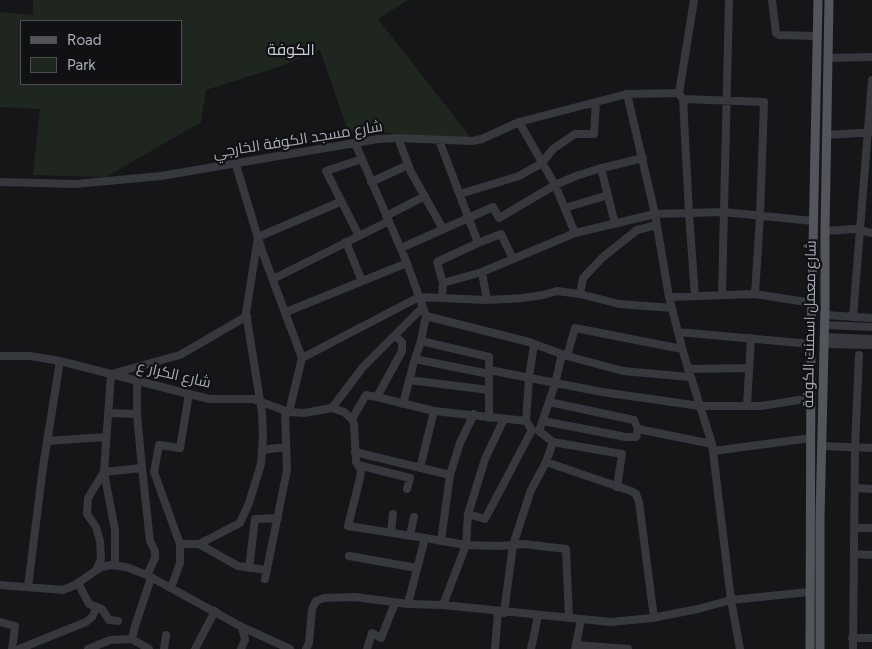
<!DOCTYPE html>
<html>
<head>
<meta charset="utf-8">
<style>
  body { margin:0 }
  #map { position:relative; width:872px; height:649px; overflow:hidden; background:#161618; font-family:Figtree,sans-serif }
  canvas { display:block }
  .legend { position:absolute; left:20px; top:20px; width:162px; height:65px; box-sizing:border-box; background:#111113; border:1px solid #4d4f55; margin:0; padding:6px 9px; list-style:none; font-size:15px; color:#a8adb8 }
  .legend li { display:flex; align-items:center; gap:10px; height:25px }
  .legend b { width:25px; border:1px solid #4d4f55 }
</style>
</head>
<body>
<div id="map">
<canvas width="872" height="649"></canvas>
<ul class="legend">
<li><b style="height:6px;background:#53555c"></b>Road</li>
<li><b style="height:14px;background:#1e261f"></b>Park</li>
</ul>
</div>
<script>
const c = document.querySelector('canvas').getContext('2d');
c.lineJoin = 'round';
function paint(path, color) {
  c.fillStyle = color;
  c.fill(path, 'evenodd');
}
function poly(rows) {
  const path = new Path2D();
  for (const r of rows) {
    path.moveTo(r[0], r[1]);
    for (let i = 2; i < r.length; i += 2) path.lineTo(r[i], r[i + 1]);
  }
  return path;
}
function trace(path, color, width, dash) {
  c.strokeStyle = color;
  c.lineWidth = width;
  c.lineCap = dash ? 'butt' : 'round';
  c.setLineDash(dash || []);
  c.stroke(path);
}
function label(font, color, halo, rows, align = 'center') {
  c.font = font + ' Figtree,Cairo,sans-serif';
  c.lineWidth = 4.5;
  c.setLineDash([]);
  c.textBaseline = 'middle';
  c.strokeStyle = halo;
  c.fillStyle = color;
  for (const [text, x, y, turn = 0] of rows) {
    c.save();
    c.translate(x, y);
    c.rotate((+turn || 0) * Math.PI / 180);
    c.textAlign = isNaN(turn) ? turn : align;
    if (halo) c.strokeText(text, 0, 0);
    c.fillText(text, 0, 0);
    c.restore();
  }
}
paint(poly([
  [33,0,408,0,378,19,471,138,348,131,320,50,275,68,206,90,201,122,106,177,33,175,40,109,0,107,0,12,33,15],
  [21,21,181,21,181,84,21,84]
]), '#1e261f');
trace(poly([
  [772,0,776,33,779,35,816,36],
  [829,58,872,57],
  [679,93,694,0],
  [627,94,655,214,669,297,684,355,712,444,731,600,740,649],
  [680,95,683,99,689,213,695,296],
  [683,99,764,102,760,216,755,294],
  [519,122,555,185,575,233],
  [827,135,872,132],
  [398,138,411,172,443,229],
  [439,140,478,243],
  [355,143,407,263,426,316,529,342,567,356,623,371,690,377],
  [236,165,262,251,302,358],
  [601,168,615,224],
  [0,182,75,184,161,176,378,139,398,138,472,141,482,139,519,122,627,94,679,93],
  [371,182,408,165],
  [460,194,519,176,542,163,553,149,575,134,594,134,596,102],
  [565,208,608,195],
  [386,216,425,196],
  [825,231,855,229,872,233],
  [359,236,326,171,362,159],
  [346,242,362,281],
  [401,248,493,207,499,218,555,185,576,176,598,169,643,158],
  [482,272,487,300],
  [273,279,389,221],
  [443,283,482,272,575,233,655,214,723,212,813,221],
  [580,294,583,278,603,257,637,230,657,225],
  [722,295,729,0],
  [442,297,443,283,437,262,478,243,501,234,513,259],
  [669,297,755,294,812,303],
  [286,312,407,263],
  [825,315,872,318],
  [853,317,872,80],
  [825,325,872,327],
  [678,332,811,344],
  [825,337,872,339],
  [421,341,489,357,489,418],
  [824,344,872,345],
  [0,356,30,356,60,361,189,394,210,399,253,399,289,412,304,413,332,408,344,412,352,419,354,424,356,462,361,470,360,478,348,526,425,538,408,604],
  [567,356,575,328,682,349],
  [415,359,489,374],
  [688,369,749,368],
  [489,370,602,392,700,406,761,406,811,398],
  [409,380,489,390],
  [137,381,137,414,142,468,150,541,155,551,155,558,147,575],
  [377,397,402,351,402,342,395,336],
  [549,402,634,420,638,429,712,444],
  [403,404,414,362,421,341,426,316],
  [747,406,751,338],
  [332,408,363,367,422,308],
  [289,412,302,358,419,297,487,300,523,298,543,295,557,291,580,294,619,304,672,308],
  [109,413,137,414],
  [352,419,366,395,377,397,434,411,526,421],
  [543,421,626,437,636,437,638,429],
  [47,441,106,437],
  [553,442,622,454,617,487],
  [822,446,872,448],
  [262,450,286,447],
  [713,451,811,438],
  [355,452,450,475],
  [546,462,553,442,539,431,555,384,562,354],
  [358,465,410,478,407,489],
  [420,468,434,411],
  [855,488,872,489],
  [468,514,485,519,532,430,526,421,529,378,534,344],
  [854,528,872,528],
  [391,532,393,514],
  [410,535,414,517],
  [425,538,466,545,500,546,524,544,566,549,569,618],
  [441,541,450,475,460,443,474,414],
  [180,544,199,544,240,523,249,503,261,464,263,436,262,413,246,313,258,237,340,202],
  [199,544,238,566,267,570],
  [854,554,872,555],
  [349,556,417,568],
  [115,565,115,530,104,472,142,468],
  [97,568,101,559,100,541,96,527,87,514,88,498,104,472,111,374,180,355,247,316],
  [249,568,255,519,278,518],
  [265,579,287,470,285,411],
  [78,583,89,604,102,609,109,620,118,621],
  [0,585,63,590,75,585,101,567,111,565,126,567,147,575,242,627,290,649],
  [28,587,43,467,60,361],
  [171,588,180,563,180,544,154,472,159,445,180,448,189,394],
  [443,605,466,545,468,514,485,459,504,419],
  [504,613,513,545,531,490,546,462,631,491,636,494,639,502,654,618],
  [0,622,15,626,12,649],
  [852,638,872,638],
  [132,639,135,626,151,578],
  [576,645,628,649],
  [19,649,86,622,92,617,97,607],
  [88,649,110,640,132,639,149,649],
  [164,649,166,635],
  [195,649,215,611],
  [241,649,245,640,242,627],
  [306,649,309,643,312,609,316,601,324,598,355,597,408,604,443,605,611,622,652,618,698,609,731,600,809,592],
  [367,649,372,633,381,638,395,603],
  [495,649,498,612],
  [531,649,538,616],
  [575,649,581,620],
  [853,649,855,447,859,355]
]), '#37383d', 8);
trace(poly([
  [810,649,811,344,818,0],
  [820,649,820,517,825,306,825,231,829,0]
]), '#53555c', 9);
label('15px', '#a8adb8', '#111113', [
  ["شارع مسجد الكوفة الخارجي",298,140,-9],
  ["شارع معمل اسمنت الكوفة",810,324,-89],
  ["شارع الكرار ع",174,375,13]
]);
label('16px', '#c9ccd4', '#111113', [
  ["الكوفة",291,50]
]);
</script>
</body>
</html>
